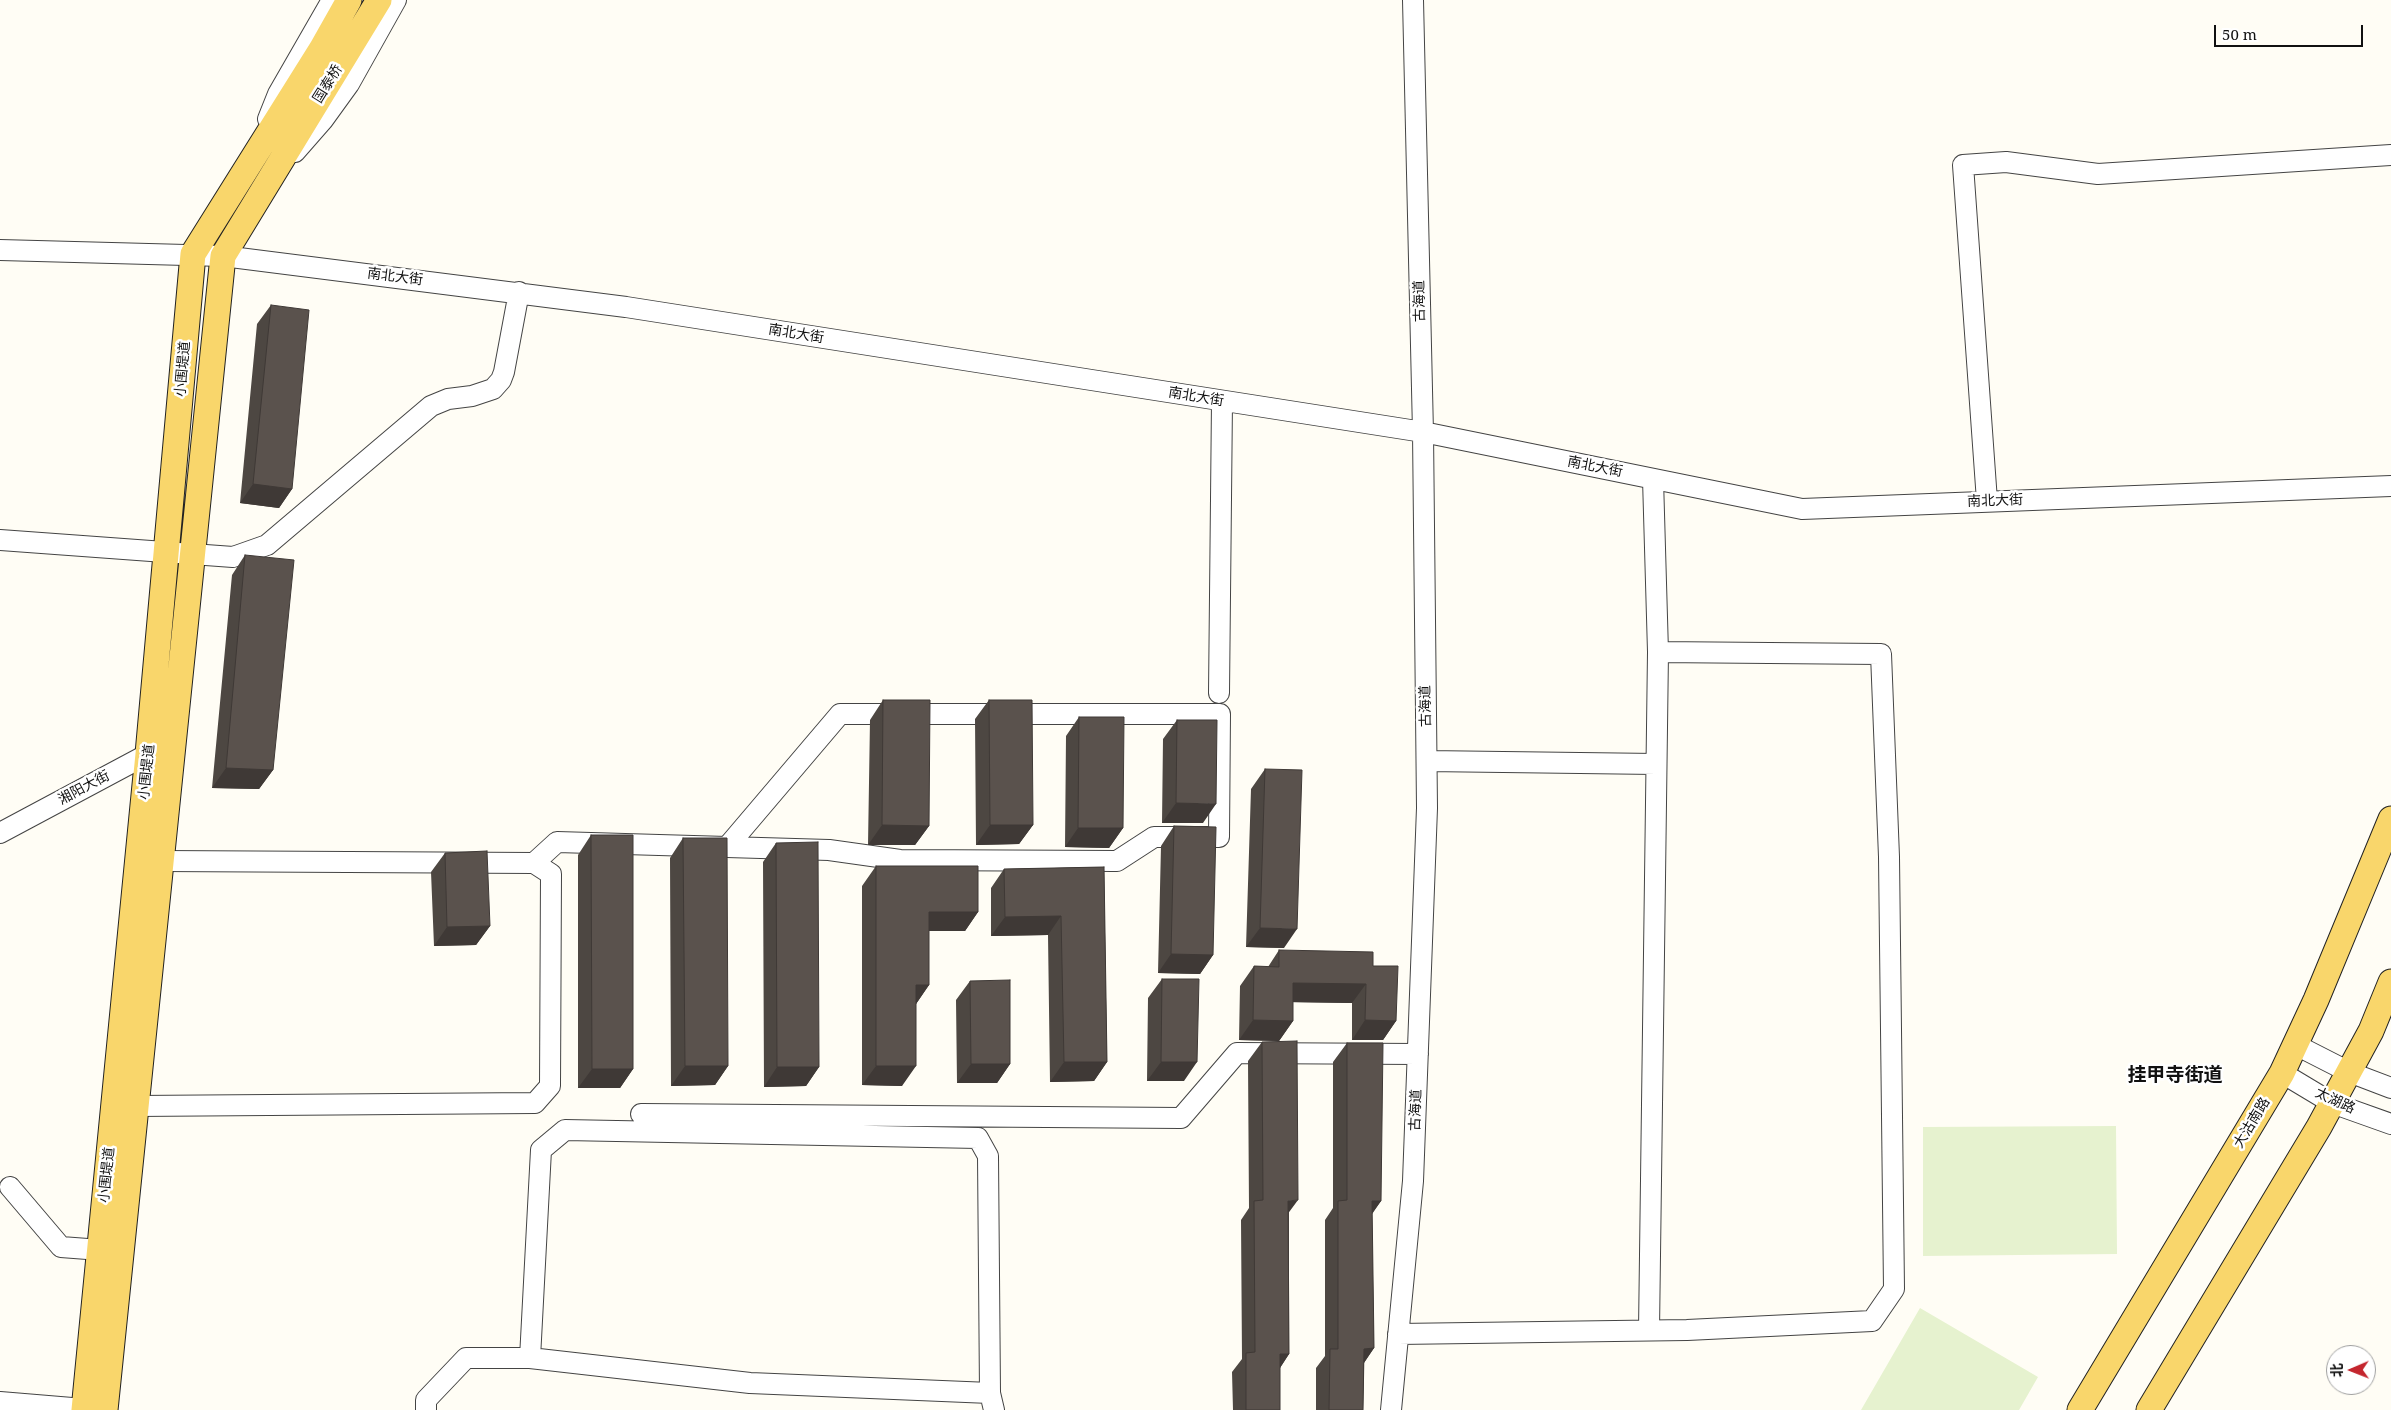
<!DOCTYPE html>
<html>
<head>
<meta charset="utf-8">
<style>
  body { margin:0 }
  #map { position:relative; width:2391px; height:1410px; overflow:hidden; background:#fffdf5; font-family:"Noto Serif","Noto Sans SC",serif }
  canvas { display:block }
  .north { position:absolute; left:2326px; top:1345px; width:50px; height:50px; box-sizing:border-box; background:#fff; border:1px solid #a0a0a0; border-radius:50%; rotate:269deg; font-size:14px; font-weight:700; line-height:20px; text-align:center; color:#111 }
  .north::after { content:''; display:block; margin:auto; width:18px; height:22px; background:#c4262e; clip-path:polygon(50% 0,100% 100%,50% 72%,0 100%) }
  .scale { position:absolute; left:2214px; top:25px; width:149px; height:22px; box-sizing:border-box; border:2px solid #111; border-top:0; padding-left:6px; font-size:15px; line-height:18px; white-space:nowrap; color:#111; -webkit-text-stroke:4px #fff; paint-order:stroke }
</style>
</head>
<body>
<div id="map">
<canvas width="2391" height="1410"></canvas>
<div class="north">北</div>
<div class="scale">50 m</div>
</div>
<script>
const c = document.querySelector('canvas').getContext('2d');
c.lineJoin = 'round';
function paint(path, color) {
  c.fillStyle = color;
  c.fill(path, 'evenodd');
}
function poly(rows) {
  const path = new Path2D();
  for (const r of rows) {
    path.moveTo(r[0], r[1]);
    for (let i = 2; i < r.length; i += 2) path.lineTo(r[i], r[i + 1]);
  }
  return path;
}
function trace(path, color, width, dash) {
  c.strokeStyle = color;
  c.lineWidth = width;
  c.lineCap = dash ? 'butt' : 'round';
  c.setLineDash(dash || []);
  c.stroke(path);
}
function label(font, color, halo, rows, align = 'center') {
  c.font = font + ' "Noto Serif","Noto Sans SC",serif';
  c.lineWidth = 5;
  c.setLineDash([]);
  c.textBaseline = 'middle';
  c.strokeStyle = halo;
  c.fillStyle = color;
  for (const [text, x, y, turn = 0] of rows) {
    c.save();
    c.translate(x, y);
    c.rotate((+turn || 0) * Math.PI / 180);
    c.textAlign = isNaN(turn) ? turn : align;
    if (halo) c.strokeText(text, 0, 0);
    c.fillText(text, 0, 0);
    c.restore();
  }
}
paint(poly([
  [2116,1126,2117,1254,1923,1256,1923,1127],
  [1920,1308,2038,1377,2019,1410,1861,1410]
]), '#e6f2cf');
const minor = poly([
  [268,119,278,94,332,0],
  [295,152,323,120,349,84,396,0],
  [0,250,223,256,626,307,1423,432,1802,509,2391,486],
  [1987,501,1963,165,2006,162,2098,174,2391,155],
  [0,540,233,557,267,545,431,406,448,399,472,396,493,389,501,380,504,372,519,292],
  [1219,693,1222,401],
  [1427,761,1656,764],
  [0,833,148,754,159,754],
  [534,863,557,842,829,850,900,860,1117,861,1154,837,1219,837,1220,714,840,714,727,847],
  [2296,1045,2349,1072,2391,1088],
  [2282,1073,2332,1103,2391,1124],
  [136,1106,535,1103,550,1086,551,874,534,863,162,861],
  [641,1114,1181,1118,1237,1053,1418,1054],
  [10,1187,61,1247,114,1251],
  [1649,1330,1658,652,1653,479],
  [1398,1334,1687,1330,1872,1321,1894,1289,1889,857,1881,654,1658,652],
  [530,1358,750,1383,990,1393],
  [0,1402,84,1409],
  [426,1410,426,1400,466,1358,530,1358,541,1150,565,1130,978,1138,988,1156,990,1393,994,1410],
  [1391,1410,1413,1181,1427,808,1423,432,1413,0]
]);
const major = poly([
  [84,1410,148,754,193,254,322,48,349,0],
  [105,1410,223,256,379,0],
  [2080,1410,2282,1073,2316,1000,2391,819],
  [2149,1410,2319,1127,2371,1031,2391,982]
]);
trace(minor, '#444', 22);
trace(major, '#222', 27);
trace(minor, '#fff', 20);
trace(major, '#f9d66b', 25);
paint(poly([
  [271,305,292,489,279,508,240,503,257,324],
  [245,555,273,770,259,789,212,788,232,575],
  [883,700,929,826,915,845,868,845,870,720],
  [989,700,1033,825,1019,844,976,845,975,719],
  [1079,717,1123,828,1109,848,1065,847,1066,736],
  [1177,720,1203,823,1162,823,1163,739],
  [1265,769,1284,948,1246,947,1251,789],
  [1174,826,1213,955,1200,974,1158,973,1161,846],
  [591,835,633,1069,620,1088,578,1088,578,855],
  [683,838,728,1066,715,1085,671,1086,670,858],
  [776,843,819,1067,806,1086,764,1087,763,862],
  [445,853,490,926,476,945,434,946,431,872],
  [876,866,978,912,965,931,929,931,929,985,916,1004,902,1086,862,1085,862,886],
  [1104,867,1107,1062,1094,1081,1050,1082,1048,935,991,936,991,888,1004,869],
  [1279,950,1373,966,1396,1021,1383,1040,1352,1040,1352,1003,1293,1002,1293,1021,1279,1041,1239,1040,1240,986,1254,966,1268,967],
  [1162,979,1184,1081,1147,1081,1148,998],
  [970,981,1010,1064,997,1083,957,1083,956,1000],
  [1262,1042,1289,1213,1289,1354,1280,1368,1280,1410,1233,1410,1232,1372,1242,1359,1241,1220,1249,1208,1248,1061],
  [1347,1043,1381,1201,1372,1213,1374,1348,1364,1363,1363,1410,1316,1410,1316,1368,1325,1356,1325,1220,1333,1208,1333,1062]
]), '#4d4742');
paint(poly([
  [253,484,292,489,279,508,240,503],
  [226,768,273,770,259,789,212,788],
  [1176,803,1216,804,1203,823,1162,823],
  [882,825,929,826,915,845,868,845],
  [990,825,1033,825,1019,844,976,845],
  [1078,828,1123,828,1109,848,1065,847],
  [929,912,978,912,965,931,916,931],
  [1061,916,1048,935,991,936,1005,917],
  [490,926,476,945,434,946,447,927],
  [1260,928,1297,929,1284,948,1246,947],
  [1171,954,1213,955,1200,974,1158,973],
  [1293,983,1366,984,1352,1003,1280,1002],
  [916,985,929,985,916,1004],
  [1253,1020,1293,1021,1279,1041,1239,1040],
  [1365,1020,1396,1021,1383,1040,1352,1040],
  [1064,1062,1107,1062,1094,1081,1050,1082],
  [1161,1062,1197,1062,1184,1081,1147,1081],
  [971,1064,1010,1064,997,1083,957,1083],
  [685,1066,728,1066,715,1085,671,1086],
  [876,1066,916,1066,902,1086,862,1085],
  [777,1067,819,1067,806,1086,764,1087],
  [592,1069,633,1069,620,1088,578,1088],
  [1298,1200,1284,1219,1288,1201],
  [1372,1201,1381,1201,1368,1220],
  [1374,1348,1361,1367,1364,1349],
  [1280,1354,1289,1354,1276,1374]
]), '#3f3936');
const building = poly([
  [271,305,309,310,292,489,253,484,271,305],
  [245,555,294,560,273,770,226,768,245,555],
  [883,700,930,700,929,826,882,825,883,700],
  [989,700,1032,700,1033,825,990,825,989,700],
  [1079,717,1124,717,1123,828,1078,828,1079,717],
  [1177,720,1217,720,1216,804,1176,803,1177,720],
  [1265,769,1302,770,1297,929,1260,928,1265,769],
  [1174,826,1216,827,1213,955,1171,954,1174,826],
  [591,835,633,835,633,1069,592,1069,591,835],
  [683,838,727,838,728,1066,685,1066,683,838],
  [818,842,819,1067,777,1067,776,843,818,842],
  [487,851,490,926,447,927,445,853,487,851],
  [876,866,978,866,978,912,929,912,929,985,916,985,916,1066,876,1066,876,866],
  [1104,867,1107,1062,1064,1062,1061,916,1005,917,1004,869,1104,867],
  [1279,950,1373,952,1373,966,1398,966,1396,1021,1365,1020,1366,984,1293,983,1293,1021,1253,1020,1254,966,1279,967,1279,950],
  [1162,979,1199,979,1197,1062,1161,1062,1162,979],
  [1010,980,1010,1064,971,1064,970,981,1010,980],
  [1297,1041,1298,1200,1288,1201,1289,1354,1280,1354,1280,1410,1246,1410,1246,1353,1255,1352,1254,1201,1263,1200,1262,1042,1297,1041],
  [1347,1043,1383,1043,1381,1201,1372,1201,1374,1348,1364,1349,1363,1410,1329,1410,1330,1349,1338,1349,1338,1201,1347,1200,1347,1043]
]);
paint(building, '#5a524d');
trace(building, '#3f3936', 1);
label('14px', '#111', '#fff', [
  ["国泰桥",328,84,-58],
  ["南北大街",395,277,7],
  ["古海道",1420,301,-91],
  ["南北大街",796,334,9],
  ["小围堤道",183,369,-85],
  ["南北大街",1196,397,9],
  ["南北大街",1595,467,11],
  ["南北大街",1995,501,-2],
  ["古海道",1426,706,-91],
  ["小围堤道",147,772,-84],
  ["湘阳大街",84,788,-28],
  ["太湖路",2335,1101,25],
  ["古海道",1416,1110,-88],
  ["大沽南路",2252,1123,-59],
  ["小围堤道",107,1175,-84]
]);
label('bold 19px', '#111', '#fff', [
  ["挂甲寺街道",2175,1076]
]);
</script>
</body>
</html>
